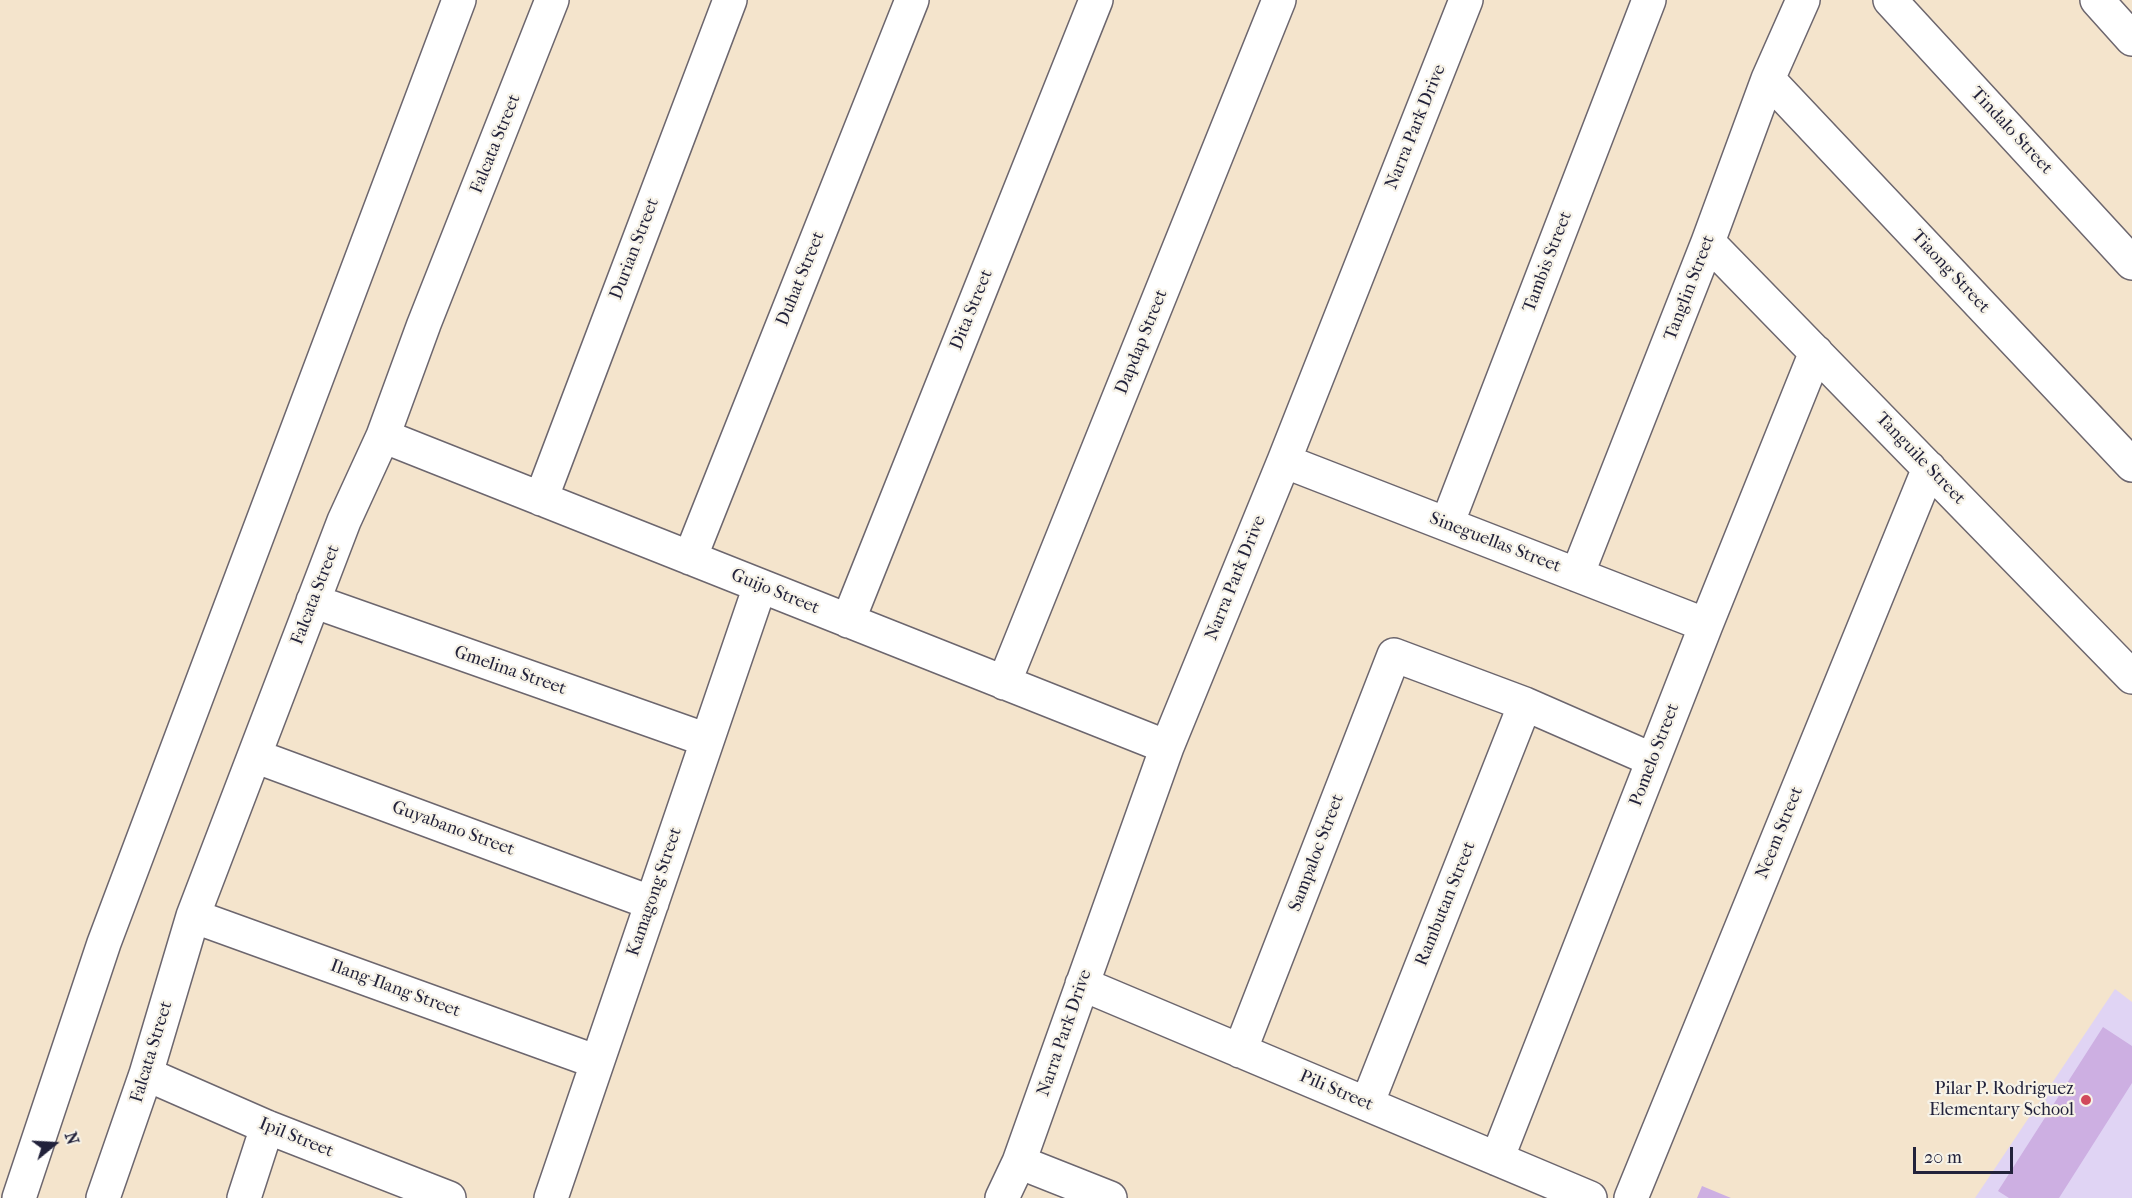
<!DOCTYPE html>
<html>
<head>
<meta charset="utf-8">
<style>
  body { margin:0 }
  #map { position:relative; width:2132px; height:1198px; overflow:hidden; background:#f4e4cc; font-family:"IM FELL French Canon",serif }
  canvas { display:block }
  .north { position:absolute; left:24px; top:1114px; width:60px; height:60px; -webkit-text-stroke:4px #f7f3e8; paint-order:stroke; rotate:72deg; font-size:16px; font-weight:700; line-height:24px; text-align:center; color:#22223b }
  .north::after { content:''; display:block; margin:auto; width:21px; height:27px; background:#22223b; clip-path:polygon(50% 0,100% 100%,50% 72%,0 100%) }
  .scale { position:absolute; left:1913px; top:1147px; width:100px; height:27px; box-sizing:border-box; border:3px solid #22223b; border-top:0; padding-left:8px; font-size:18px; line-height:21px; white-space:nowrap; color:#22223b; -webkit-text-stroke:4px #f7f3e8; paint-order:stroke }
</style>
</head>
<body>
<div id="map">
<canvas width="2132" height="1198"></canvas>
<div class="north">N</div>
<div class="scale">20 m</div>
</div>
<script>
const c = document.querySelector('canvas').getContext('2d');
c.lineJoin = 'round';
function paint(path, color) {
  c.fillStyle = color;
  c.fill(path, 'evenodd');
}
function poly(rows) {
  const path = new Path2D();
  for (const r of rows) {
    path.moveTo(r[0], r[1]);
    for (let i = 2; i < r.length; i += 2) path.lineTo(r[i], r[i + 1]);
  }
  return path;
}
function trace(path, color, width, dash) {
  c.strokeStyle = color;
  c.lineWidth = width;
  c.lineCap = dash ? 'butt' : 'round';
  c.setLineDash(dash || []);
  c.stroke(path);
}
function label(font, color, halo, rows, align = 'center') {
  c.font = font + ' "IM FELL French Canon",serif';
  c.lineWidth = 4.5;
  c.setLineDash([]);
  c.textBaseline = 'middle';
  c.strokeStyle = halo;
  c.fillStyle = color;
  for (const [text, x, y, turn = 0] of rows) {
    c.save();
    c.translate(x, y);
    c.rotate((+turn || 0) * Math.PI / 180);
    c.textAlign = isNaN(turn) ? turn : align;
    if (halo) c.strokeText(text, 0, 0);
    c.fillText(text, 0, 0);
    c.restore();
  }
}
paint(poly([
  [2115,989,2132,1002,2132,1198,1975,1198]
]), '#e0d4f4');
paint(poly([
  [2103,1027,2132,1046,2132,1083,2059,1198,2009,1198,1998,1191],
  [1702,1186,1731,1198,1697,1198]
]), '#cdafe2');
const minor = poly([
  [1890,0,2132,263],
  [2097,0,2132,39],
  [1768,79,2132,465],
  [1708,242,2132,677],
  [383,436,1167,747],
  [1284,461,1706,625],
  [541,499,730,0],
  [1447,524,1649,0],
  [690,558,912,0],
  [1577,575,1708,242,1768,79,1803,0],
  [313,601,707,740],
  [848,621,1096,0],
  [1004,683,1279,0],
  [255,756,652,903],
  [193,916,597,1062],
  [1082,984,1590,1198],
  [1240,1051,1394,655,1525,704,1653,760],
  [146,1074,267,1127,449,1198],
  [1367,1104,1525,704],
  [1497,1159,1706,625,1816,352],
  [1019,1162,1110,1198],
  [19,1198,104,943,459,0],
  [103,1198,146,1074,193,916,344,521,383,436,424,324,552,0],
  [244,1198,267,1127],
  [551,1198,760,586],
  [1002,1198,1019,1162,1167,747,1284,461,1466,0],
  [1631,1198,1929,468]
]);
trace(minor, '#6c666e', 36);
trace(minor, '#fff', 33);
for (const [x, y, r, color] of [
  [2086,1100,6,"#d1495b"]
]) {
  const dot = new Path2D();
  dot.arc(x, y, r, 0, 2 * Math.PI);
  c.fillStyle = color;
  c.fill(dot);
  trace(dot, '#f7f3e8', 2);
}
label('18px', '#22223b', '#f7f3e8', [
  ["Narra Park Drive",1416,127,-68],
  ["Tindalo Street",2011,131,47],
  ["Falcata Street",496,144,-68],
  ["Durian Street",635,249,-69],
  ["Tambis Street",1548,262,-69],
  ["Tiaong Street",1950,272,47],
  ["Duhat Street",801,279,-68],
  ["Tanglin Street",1690,288,-69],
  ["Dita Street",972,310,-68],
  ["Dapdap Street",1142,342,-68],
  ["Tanguile Street",1920,459,46],
  ["Sineguellas Street",1495,543,21],
  ["Narra Park Drive",1236,578,-68],
  ["Guijo Street",775,592,22],
  ["Falcata Street",316,595,-69],
  ["Gmelina Street",510,671,19],
  ["Pomelo Street",1655,755,-69],
  ["Guyabano Street",453,829,20],
  ["Neem Street",1780,833,-68],
  ["Sampaloc Street",1317,853,-69],
  ["Kamagong Street",655,892,-71],
  ["Rambutan Street",1446,904,-68],
  ["Ilang-Ilang Street",395,989,20],
  ["Narra Park Drive",1065,1033,-71],
  ["Falcata Street",152,1052,-73],
  ["Pili Street",1336,1091,23],
  ["Ipil Street",296,1138,22]
]);
label('18px', '#22223b', '#f7f3e8', [
  ["Pilar P. Rodriguez",2074,1090],
  ["Elementary School",2074,1111]
], 'right');
</script>
</body>
</html>
